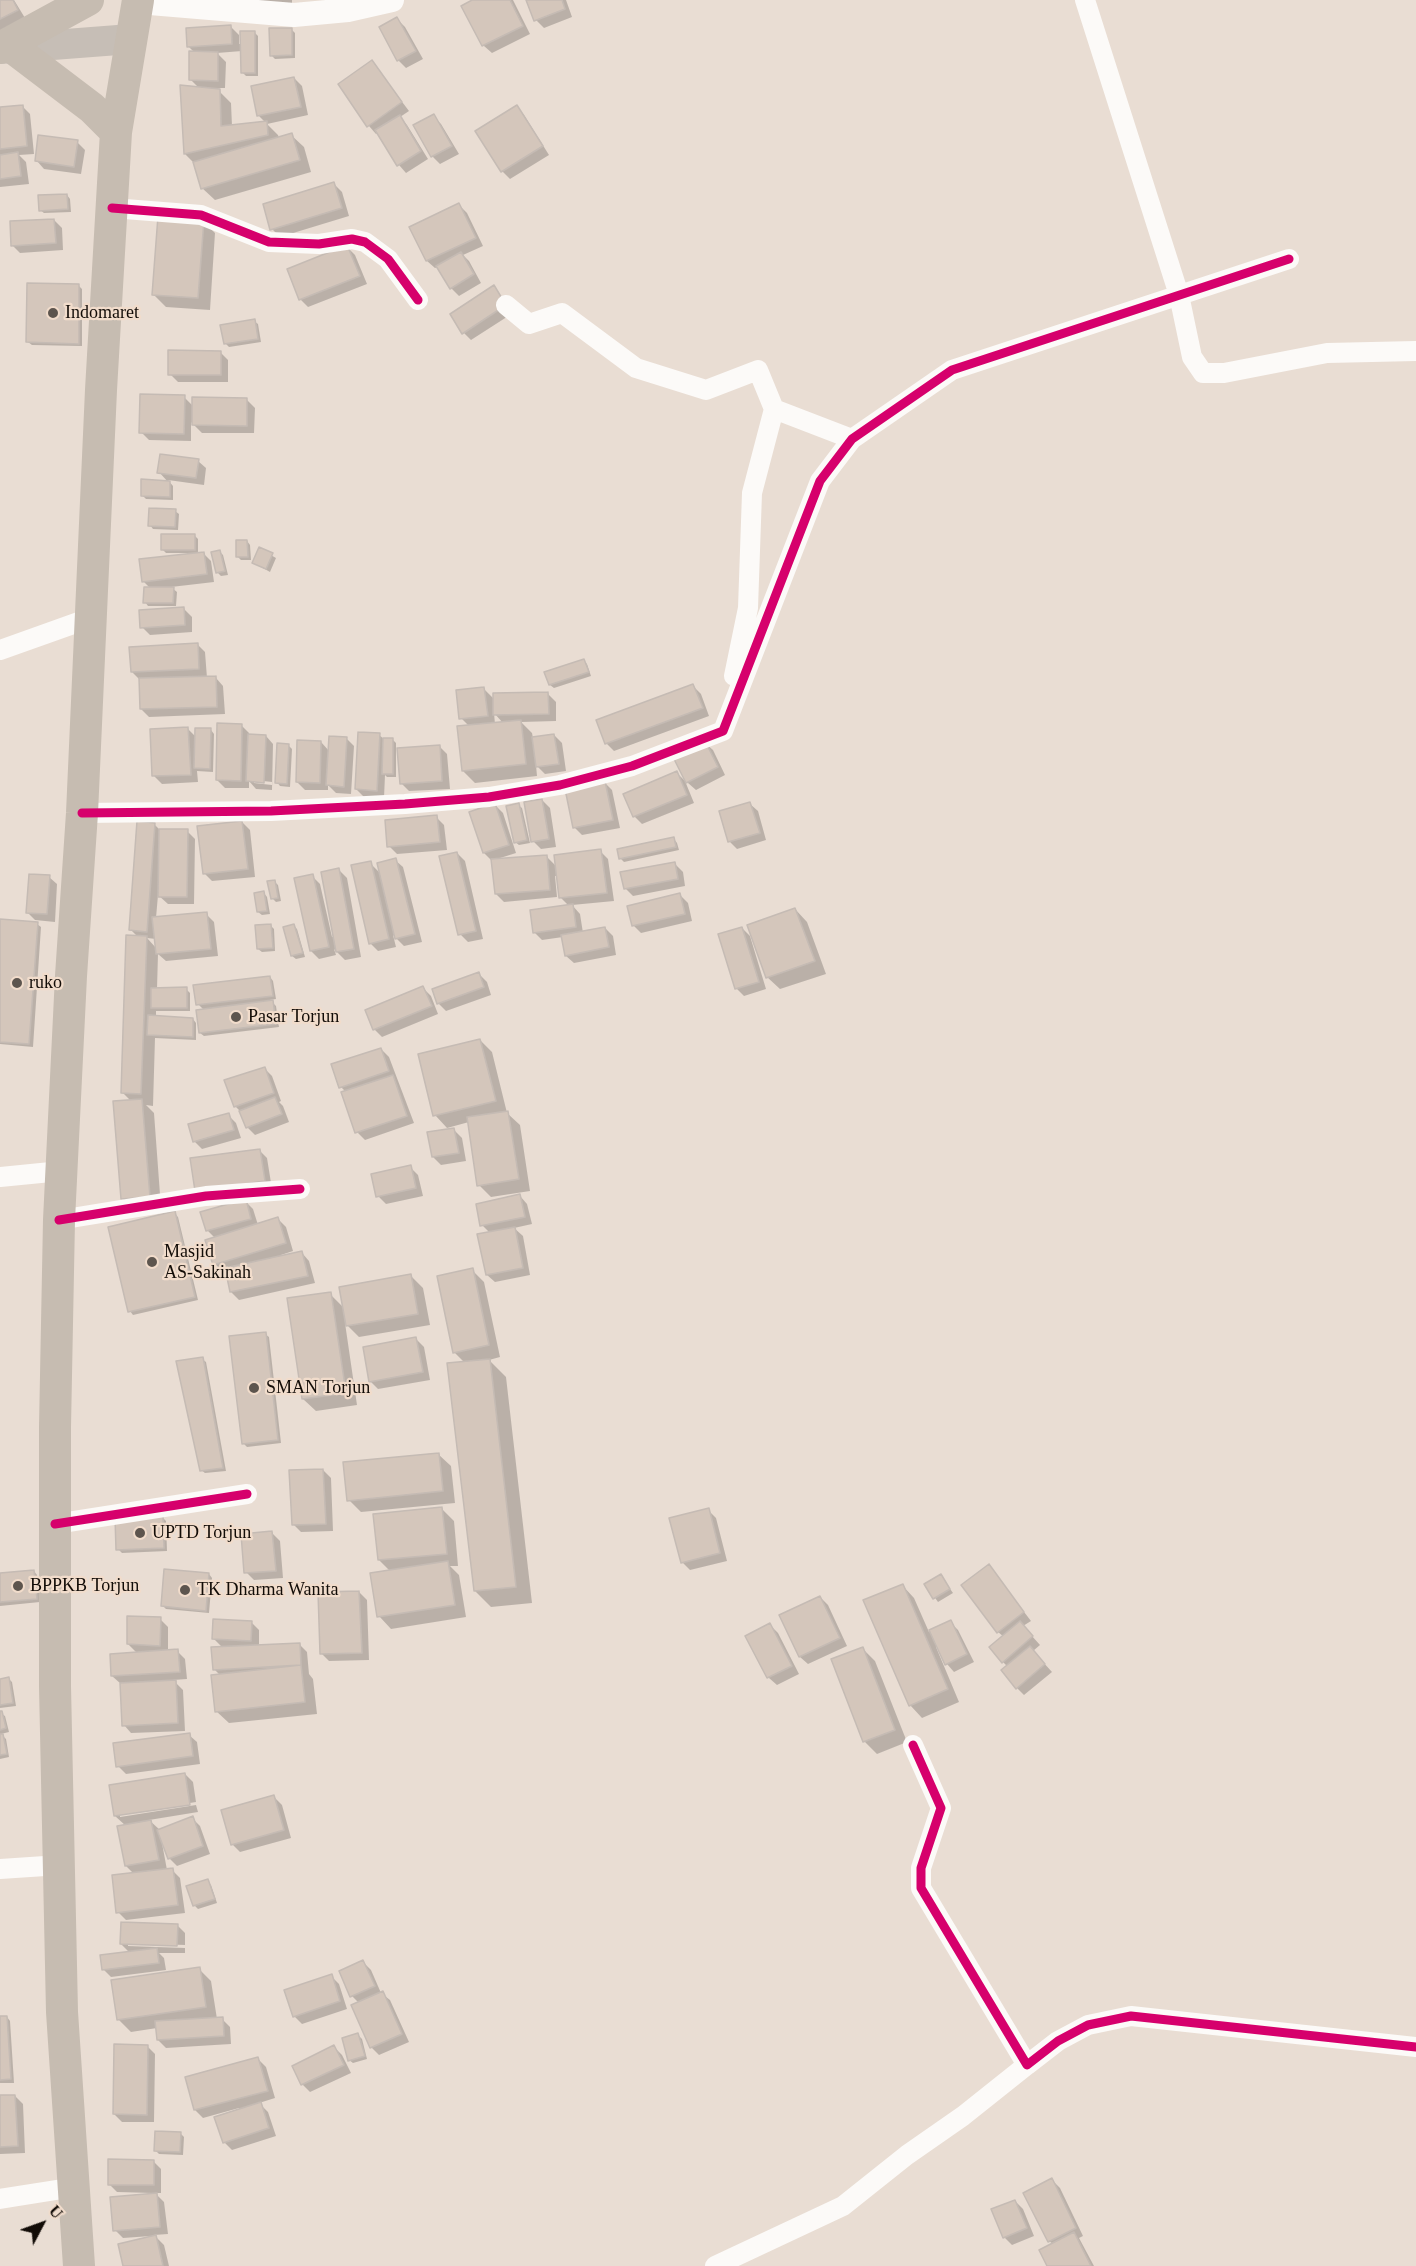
<!DOCTYPE html>
<html>
<head>
<meta charset="utf-8">
<style>
  body { margin:0 }
  #map { position:relative; width:1416px; height:2266px; overflow:hidden; background:#e9ddd3; font-family:Georgia,serif }
  canvas { display:block }
  .north { position:absolute; left:12px; top:2194px; width:60px; height:60px; -webkit-text-stroke:4px #f1dccb; paint-order:stroke; rotate:49deg; font-size:16px; font-weight:700; line-height:24px; text-align:center; color:#120c07 }
  .north::after { content:''; display:block; margin:auto; width:21px; height:27px; background:#120c07; clip-path:polygon(50% 0,100% 100%,50% 72%,0 100%) }
</style>
</head>
<body>
<div id="map">
<canvas width="1416" height="2266"></canvas>
<div class="north">U</div>
</div>
<script>
const c = document.querySelector('canvas').getContext('2d');
c.lineJoin = 'round';
function paint(path, color) {
  c.fillStyle = color;
  c.fill(path, 'evenodd');
}
function poly(rows) {
  const path = new Path2D();
  for (const r of rows) {
    path.moveTo(r[0], r[1]);
    for (let i = 2; i < r.length; i += 2) path.lineTo(r[i], r[i + 1]);
  }
  return path;
}
function trace(path, color, width, dash) {
  c.strokeStyle = color;
  c.lineWidth = width;
  c.lineCap = dash ? 'butt' : 'round';
  c.setLineDash(dash || []);
  c.stroke(path);
}
function label(font, color, halo, rows, align = 'center') {
  c.font = font + ' Georgia,serif';
  c.lineWidth = 4.5;
  c.setLineDash([]);
  c.textBaseline = 'middle';
  c.strokeStyle = halo;
  c.fillStyle = color;
  for (const [text, x, y, turn = 0] of rows) {
    c.save();
    c.translate(x, y);
    c.rotate((+turn || 0) * Math.PI / 180);
    c.textAlign = isNaN(turn) ? turn : align;
    if (halo) c.strokeText(text, 0, 0);
    c.fillText(text, 0, 0);
    c.restore();
  }
}
paint(poly([
  [0,0,14,0,25,18,0,31],
  [253,0,292,0,292,7],
  [476,0,513,0,530,34,492,53,484,46,464,6],
  [528,0,566,0,572,17,544,28,536,20],
  [397,19,405,27,423,59,406,68,398,60,381,28],
  [231,27,239,35,239,44,242,44,254,32,258,36,258,76,246,76,242,72,242,51,217,53,226,62,225,88,216,88,231,103,232,126,266,123,259,116,294,78,302,86,308,115,267,124,278,135,279,138,291,135,304,147,311,172,215,200,202,188,195,164,185,154,182,87,200,89,190,79,195,53,188,46],
  [291,29,295,33,295,58,275,59,271,55],
  [372,62,409,111,400,117,407,125,428,159,406,173,399,165,379,132,376,134,369,126,340,84],
  [22,106,30,114,34,154,19,155,26,162,29,184,0,187,0,109],
  [517,107,524,115,549,155,510,179,502,171],
  [433,116,441,124,459,154,440,164,433,157,415,126],
  [77,142,85,150,81,174,44,169,37,161],
  [334,184,342,192,349,216,280,237,272,229],
  [67,195,70,199,71,212,44,213,40,210],
  [459,205,467,213,483,246,463,255,469,261,481,283,459,296,451,288,438,267,435,268,427,261],
  [54,220,62,228,63,250,20,253,12,245],
  [203,221,215,233,210,310,166,307,154,295],
  [347,247,355,255,367,284,308,307,300,299],
  [79,286,82,289,82,346,32,345,28,342],
  [493,287,513,313,471,340,464,333],
  [254,321,258,324,261,342,229,347,225,343],
  [220,352,228,360,228,382,178,382,170,374],
  [184,397,194,407,247,400,255,408,254,433,202,433,191,422,191,441,149,440,141,432],
  [198,461,206,468,204,485,168,480,173,486,173,500,146,499,142,495,168,482,159,472],
  [175,511,179,514,178,530,153,529,150,525],
  [194,535,198,539,198,554,203,553,211,561,214,582,171,587,177,592,176,606,148,606,145,602,151,589,143,581,189,555,189,553,166,553,162,549],
  [247,541,250,545,251,560,241,560,238,557],
  [260,549,276,558,270,572,254,563],
  [219,551,223,555,228,575,221,576,218,573,212,553],
  [184,609,192,617,192,632,150,635,142,627],
  [197,644,205,652,207,678,216,678,223,686,225,714,149,717,141,709,140,680,132,672],
  [584,661,587,664,591,676,554,688,550,685],
  [693,686,701,694,709,716,614,751,606,743],
  [484,689,494,699,548,694,556,702,556,721,521,722,532,733,533,738,554,735,562,743,566,771,545,774,536,765,537,776,475,783,463,771,469,726,461,718],
  [494,713,503,723,495,724],
  [241,725,249,733,249,736,266,736,273,744,272,790,256,789,249,781,249,788,225,788,217,780],
  [254,780,272,782,272,785,254,783],
  [187,728,196,737,211,730,214,734,213,772,197,771,198,782,162,784,154,776],
  [379,735,384,739,392,739,396,743,396,777,387,777,385,775,384,798,364,797,356,789],
  [346,738,354,746,351,794,336,793,328,785,328,790,305,790,297,782,321,742,330,752],
  [705,743,713,750,725,775,696,790,688,783,675,758],
  [288,745,292,749,290,787,280,786,277,782],
  [439,746,447,754,450,789,409,791,401,783],
  [677,773,685,781,694,803,642,824,634,816],
  [604,782,612,790,620,828,582,835,574,827],
  [542,800,550,808,556,847,541,849,533,841],
  [750,804,758,811,766,840,737,849,729,841],
  [495,805,503,813,516,853,497,859,546,856,557,867,600,851,608,859,614,901,572,905,580,914,583,933,605,928,613,936,616,955,574,963,566,956,563,937,542,940,534,932,569,906,561,898,558,876,555,876,557,897,504,902,496,894,492,861,484,853],
  [518,805,522,808,530,843,519,845,515,842],
  [436,817,444,825,447,850,397,854,389,846],
  [242,822,250,830,255,877,212,881,204,873],
  [154,824,160,830,187,831,195,839,194,904,168,904,158,895,156,918,206,914,214,922,218,956,166,961,158,954,157,989,186,989,190,993,190,1011,156,1011,156,1017,193,1019,196,1023,196,1040,155,1038,153,1106,146,1105,154,1113,161,1208,135,1210,122,1198,131,1101,122,1092,138,937,131,930],
  [147,938,156,939,157,949],
  [674,839,677,843,679,850,624,862,620,858],
  [457,853,465,861,483,939,468,942,460,934],
  [395,860,403,867,422,942,404,946,393,935,396,947,378,951,370,943,370,863,381,874],
  [675,864,683,872,685,886,633,896,625,888],
  [339,870,347,878,361,957,345,960,334,949,336,955,319,959,311,951,312,876,320,884,332,937,334,936],
  [49,877,57,884,55,922,35,920,27,912],
  [275,882,278,885,281,901,276,902,272,898],
  [264,893,267,897,270,914,262,915,258,912],
  [680,895,688,903,692,921,641,933,633,925],
  [795,909,807,922,826,974,780,989,767,977],
  [37,924,41,927,33,1047,0,1044,0,945],
  [270,925,274,929,275,951,262,952,258,949],
  [294,926,297,929,305,957,296,959,292,956,285,928],
  [742,928,750,936,766,989,744,996,736,988],
  [479,974,487,982,491,995,446,1011,438,1003],
  [270,977,273,981,276,999,270,1000,276,1006,279,1027,204,1036,200,1033,204,1010,198,1004],
  [423,988,431,996,438,1014,382,1037,374,1029],
  [480,1040,492,1052,507,1113,520,1125,530,1191,491,1197,479,1185,469,1122,447,1128,435,1115],
  [381,1049,389,1057,414,1123,365,1140,357,1132,346,1092,341,1087],
  [264,1068,272,1076,281,1101,279,1102,283,1106,289,1122,255,1135,247,1127,241,1112,235,1106],
  [228,1115,236,1123,241,1138,202,1149,194,1141],
  [454,1130,462,1138,466,1161,441,1165,433,1157],
  [259,1150,267,1158,272,1189,204,1198],
  [410,1167,418,1175,423,1196,386,1204,378,1196],
  [520,1196,527,1204,532,1224,514,1228,523,1236,530,1275,495,1282,487,1275,490,1233,482,1225],
  [245,1201,253,1209,258,1225,278,1219,286,1227,293,1251,281,1255,282,1257,302,1253,309,1261,315,1283,239,1300,231,1292,227,1271,223,1272,215,1264,215,1238,207,1230],
  [174,1213,178,1217,198,1300,133,1315,130,1311],
  [472,1270,484,1282,500,1357,489,1360,506,1377,532,1603,491,1607,475,1591,465,1363,454,1352],
  [411,1276,423,1288,430,1325,359,1337,345,1323,357,1405,316,1411,303,1399,330,1294,344,1308],
  [265,1334,269,1337,281,1443,247,1447,243,1443],
  [416,1339,424,1347,430,1380,378,1389,370,1381],
  [202,1359,206,1362,226,1471,205,1473,201,1470],
  [438,1454,451,1466,455,1503,361,1512,349,1500],
  [323,1470,331,1478,333,1531,301,1532,293,1524],
  [442,1509,454,1521,458,1566,450,1566,459,1575,466,1617,391,1629,379,1616,391,1572,379,1560],
  [708,1510,716,1518,727,1561,690,1570,682,1562],
  [162,1517,166,1521,167,1551,122,1553,118,1549],
  [272,1533,280,1541,283,1578,254,1580,246,1572],
  [989,1566,1031,1621,1023,1626,1040,1645,1033,1651,1052,1672,1024,1695,1017,1688,1008,1667,1003,1662,1004,1637,998,1632],
  [34,1571,37,1575,40,1602,0,1606,0,1575],
  [209,1574,212,1578,209,1613,166,1609,163,1606],
  [941,1576,953,1593,938,1602,926,1585],
  [902,1585,914,1598,929,1632,950,1622,958,1630,974,1662,954,1672,947,1664,938,1646,936,1647,959,1702,922,1718,910,1705],
  [359,1592,367,1600,369,1660,329,1661,321,1653],
  [820,1597,828,1605,847,1646,808,1664,800,1657,781,1616],
  [160,1619,168,1627,168,1651,177,1651,185,1659,187,1679,173,1680,183,1690,185,1731,131,1733,124,1725,121,1684,112,1676,138,1654,128,1644],
  [251,1622,259,1630,259,1646,299,1644,307,1652,309,1674,313,1679,317,1714,229,1723,216,1711,220,1675,214,1669,223,1648,213,1638],
  [770,1625,778,1633,799,1674,777,1685,769,1678,747,1637],
  [863,1649,875,1661,907,1742,877,1754,865,1742,833,1660],
  [9,1679,12,1682,16,1706,0,1708,0,1680],
  [0,1713,5,1716,9,1732,1,1734,6,1739,9,1757,0,1759],
  [189,1735,197,1742,200,1764,126,1774,118,1766],
  [185,1774,193,1782,196,1802,120,1814,120,1817,196,1805,198,1812,149,1820,160,1830,192,1818,200,1826,210,1854,177,1866,169,1858,163,1842,162,1843,167,1870,172,1870,180,1878,185,1913,126,1920,118,1912,134,1874,126,1866,126,1826,115,1816],
  [274,1797,282,1805,291,1838,240,1852,232,1844],
  [207,1881,211,1885,217,1903,198,1909,194,1905],
  [177,1925,185,1933,185,1953,159,1953,164,1958,166,1970,111,1977,103,1969,130,1953,121,1944],
  [128,1943,185,1945,185,1948,128,1946],
  [363,1962,371,1970,381,1993,390,2000,409,2042,379,2055,371,2047,359,2003,352,1996],
  [199,1969,211,1981,217,2019,222,2019,230,2027,231,2044,166,2048,158,2040,157,2028,131,2032,119,2020],
  [331,1976,339,1984,347,2009,302,2024,294,2016],
  [7,2017,10,2021,14,2083,0,2083,0,2018],
  [358,2035,362,2039,367,2059,353,2063,349,2060],
  [147,2046,155,2054,154,2122,122,2122,114,2114],
  [334,2047,342,2055,351,2073,310,2092,302,2084],
  [258,2059,266,2067,275,2098,259,2103,268,2112,276,2136,232,2150,224,2142,240,2111,239,2108,203,2118,195,2110],
  [15,2096,23,2104,25,2153,0,2154,0,2097],
  [180,2133,184,2137,183,2155,159,2154,155,2150],
  [153,2161,161,2169,161,2193,155,2193,164,2202,168,2234,154,2235,164,2245,169,2266,125,2266,151,2236,123,2238,115,2230,152,2195,152,2193,117,2192,109,2184],
  [1052,2180,1060,2188,1083,2236,1079,2238,1094,2266,1048,2266,1053,2244,1049,2241],
  [1015,2201,1023,2209,1034,2236,1012,2245,1004,2237]
]), '#0003');
const building = poly([
  [0,0,13,0,18,10,0,19,0,0],
  [472,0,510,0,523,26,482,46,461,6,472,0],
  [526,0,562,0,565,9,534,21,526,0],
  [397,17,416,51,397,61,379,27,397,17],
  [231,25,232,44,187,47,186,28,231,25],
  [269,28,292,28,292,55,270,56,269,28],
  [240,31,255,31,255,73,241,73,240,31],
  [189,51,218,52,218,81,189,80,189,51],
  [372,60,402,102,367,127,338,84,372,60],
  [294,77,301,107,257,116,251,86,294,77],
  [180,85,220,89,221,126,267,121,268,135,184,154,180,85],
  [23,105,27,146,0,149,0,107,23,105],
  [517,105,543,146,501,172,475,131,517,105],
  [434,114,452,146,431,157,413,125,434,114],
  [400,115,421,151,397,166,375,130,400,115],
  [292,133,300,160,201,189,193,162,292,133],
  [38,135,78,140,74,167,35,161,38,135],
  [18,152,21,176,0,179,0,155,18,152],
  [334,182,342,208,270,230,263,204,334,182],
  [67,194,68,209,39,211,38,195,67,194],
  [459,203,476,238,426,261,409,227,459,203],
  [158,216,204,219,198,298,152,295,158,216],
  [54,219,56,243,11,246,10,221,54,219],
  [347,245,360,276,299,300,287,269,347,245],
  [461,252,474,274,450,289,436,266,461,252],
  [27,283,79,284,79,344,26,342,27,283],
  [494,285,506,305,462,334,450,314,494,285],
  [255,319,258,339,224,344,220,325,255,319],
  [168,350,221,351,221,375,168,375,168,350],
  [140,394,185,395,184,434,139,433,140,394],
  [192,397,247,398,247,426,192,425,192,397],
  [160,454,199,459,196,478,157,473,160,454],
  [141,479,170,481,170,497,141,496,141,479],
  [149,508,176,509,175,527,148,526,149,508],
  [161,534,195,534,195,550,161,550,161,534],
  [236,540,247,540,248,557,236,557,236,540],
  [259,547,273,553,266,569,252,563,259,547],
  [220,550,225,571,216,573,211,552,220,550],
  [204,552,207,574,142,582,139,559,204,552],
  [144,587,174,587,173,603,143,603,144,587],
  [184,607,185,625,140,628,139,610,184,607],
  [198,643,199,669,131,672,129,647,198,643],
  [584,659,589,672,549,685,544,672,584,659],
  [216,676,217,707,140,709,139,678,216,676],
  [693,684,703,708,605,744,596,720,693,684],
  [484,687,488,716,459,719,456,690,484,687],
  [548,692,549,714,493,715,493,693,548,692],
  [521,720,526,764,462,771,457,726,521,720],
  [217,723,242,724,241,781,216,780,217,723],
  [188,727,191,775,152,776,150,729,188,727],
  [195,728,211,728,210,769,194,768,195,728],
  [358,732,380,733,377,791,355,789,358,732],
  [248,734,266,735,264,783,246,781,248,734],
  [554,734,559,764,536,767,532,737,554,734],
  [329,736,347,737,344,787,326,785,329,736],
  [383,738,393,738,393,774,382,774,383,738],
  [297,740,321,741,320,783,296,782,297,740],
  [705,741,718,767,686,783,673,757,705,741],
  [277,743,289,744,287,784,275,783,277,743],
  [440,745,442,781,400,784,397,748,440,745],
  [677,771,687,795,633,817,623,794,677,771],
  [605,781,613,820,573,828,565,789,605,781],
  [542,799,549,839,531,842,524,802,542,799],
  [750,802,760,833,728,842,719,811,750,802],
  [495,803,509,845,483,853,469,812,495,803],
  [519,803,527,840,514,843,506,806,519,803],
  [437,815,440,842,387,847,385,820,437,815],
  [137,821,155,823,147,932,129,930,137,821],
  [242,821,248,869,203,874,197,826,242,821],
  [159,829,188,829,187,897,158,897,159,829],
  [674,837,676,847,619,859,617,849,674,837],
  [601,849,607,893,559,898,554,855,601,849],
  [457,852,476,931,458,935,439,856,457,852],
  [547,855,550,890,495,894,491,859,547,855],
  [396,858,415,934,395,939,377,863,396,858],
  [371,861,389,939,369,944,351,865,371,861],
  [675,862,678,879,624,889,620,872,675,862],
  [339,868,354,949,336,952,321,872,339,868],
  [29,874,50,875,47,914,26,913,29,874],
  [313,874,329,947,310,951,294,878,313,874],
  [275,880,278,898,271,899,267,881,275,880],
  [264,891,267,911,257,912,254,893,264,891],
  [680,893,685,914,632,926,627,906,680,893],
  [573,904,576,927,533,933,530,910,573,904],
  [795,908,815,961,766,978,747,925,795,908],
  [207,912,211,949,156,954,152,917,207,912],
  [0,919,38,922,29,1044,0,1042,0,919],
  [271,924,273,948,257,949,255,925,271,924],
  [294,924,303,953,291,956,283,927,294,924],
  [605,927,609,947,565,956,561,935,605,927],
  [742,927,759,982,735,989,718,934,742,927],
  [126,935,147,936,141,1094,121,1093,126,935],
  [479,972,484,987,437,1004,432,989,479,972],
  [270,976,273,996,196,1005,193,985,270,976],
  [423,986,432,1006,373,1030,365,1010,423,986],
  [187,987,187,1008,151,1008,151,988,187,987],
  [273,1000,276,1024,199,1033,196,1010,273,1000],
  [148,1015,193,1018,193,1037,147,1035,148,1015],
  [480,1039,496,1101,433,1116,418,1054,480,1039],
  [381,1048,389,1071,339,1088,331,1064,381,1048],
  [265,1067,274,1093,234,1107,224,1080,265,1067],
  [393,1075,407,1116,355,1133,341,1092,393,1075],
  [275,1097,282,1114,246,1128,239,1111,275,1097],
  [142,1099,150,1197,121,1199,113,1101,142,1099],
  [508,1111,519,1179,477,1186,467,1117,508,1111],
  [229,1113,234,1130,193,1142,188,1124,229,1113],
  [454,1128,459,1153,432,1157,427,1132,454,1128],
  [260,1149,265,1181,195,1191,190,1158,260,1149],
  [411,1165,416,1188,376,1197,371,1174,411,1165],
  [520,1194,525,1217,480,1226,476,1204,520,1194],
  [246,1199,251,1219,206,1231,200,1212,246,1199],
  [175,1211,195,1297,128,1312,108,1227,175,1211],
  [278,1217,286,1243,213,1265,205,1240,278,1217],
  [515,1227,523,1268,486,1275,477,1234,515,1227],
  [302,1251,308,1276,230,1292,225,1268,302,1251],
  [473,1268,489,1345,453,1353,437,1276,473,1268],
  [411,1274,418,1314,346,1326,339,1287,411,1274],
  [331,1292,346,1393,302,1399,287,1298,331,1292],
  [266,1332,278,1440,242,1444,229,1336,266,1332],
  [416,1337,423,1372,369,1382,363,1347,416,1337],
  [203,1357,223,1468,200,1471,176,1361,203,1357],
  [490,1359,516,1587,474,1591,447,1363,490,1359],
  [439,1453,443,1491,347,1501,343,1462,439,1453],
  [323,1469,326,1524,292,1525,289,1470,323,1469],
  [442,1507,447,1554,378,1560,373,1514,442,1507],
  [709,1508,720,1553,681,1563,669,1518,709,1508],
  [163,1516,164,1548,116,1550,115,1517,163,1516],
  [272,1531,276,1571,244,1573,241,1534,272,1531],
  [448,1561,455,1605,377,1617,370,1573,448,1561],
  [989,1564,1024,1612,997,1633,961,1585,989,1564],
  [164,1569,209,1573,206,1611,161,1606,164,1569],
  [34,1570,37,1599,0,1602,0,1573,34,1570],
  [941,1574,950,1589,933,1599,924,1584,941,1574],
  [903,1584,948,1689,909,1706,863,1600,903,1584],
  [359,1591,362,1653,320,1654,318,1592,359,1591],
  [820,1596,840,1638,799,1657,779,1615,820,1596],
  [127,1616,161,1617,160,1646,127,1644,127,1616],
  [213,1619,252,1621,251,1641,212,1639,213,1619],
  [951,1620,967,1654,945,1665,929,1630,951,1620],
  [1020,1621,1033,1636,1002,1663,989,1647,1020,1621],
  [770,1623,792,1666,767,1678,745,1636,770,1623],
  [300,1643,301,1665,213,1670,211,1647,300,1643],
  [1030,1646,1045,1664,1016,1689,1001,1670,1030,1646],
  [863,1647,895,1730,863,1742,831,1659,863,1647],
  [178,1649,180,1672,111,1676,110,1654,178,1649],
  [301,1665,305,1702,215,1712,211,1675,301,1665],
  [9,1677,13,1703,0,1705,0,1679,9,1677],
  [176,1680,178,1723,122,1726,120,1683,176,1680],
  [0,1711,2,1711,6,1728,0,1730,0,1711],
  [190,1733,193,1756,116,1767,113,1743,190,1733],
  [0,1734,3,1734,7,1754,0,1755,0,1734],
  [185,1773,190,1805,114,1816,109,1785,185,1773],
  [274,1795,284,1830,231,1845,221,1810,274,1795],
  [193,1816,203,1846,168,1859,157,1830,193,1816],
  [151,1820,159,1860,125,1866,117,1826,151,1820],
  [173,1868,178,1905,116,1913,112,1875,173,1868],
  [208,1879,215,1899,193,1906,186,1886,208,1879],
  [121,1922,178,1924,177,1946,120,1944,121,1922],
  [157,1948,159,1963,102,1970,100,1955,157,1948],
  [363,1960,375,1986,350,1997,339,1971,363,1960],
  [200,1967,206,2007,117,2020,111,1980,200,1967],
  [332,1974,340,2001,293,2017,284,1990,332,1974],
  [383,1991,402,2034,370,2048,351,2005,383,1991],
  [0,2016,7,2016,11,2079,0,2080,0,2016],
  [223,2017,224,2036,157,2040,155,2021,223,2017],
  [358,2033,365,2056,348,2061,342,2038,358,2033],
  [114,2044,148,2045,147,2115,113,2114,114,2044],
  [334,2045,344,2065,301,2085,292,2066,334,2045],
  [258,2057,268,2091,194,2110,185,2077,258,2057],
  [0,2095,15,2095,18,2146,0,2147,0,2095],
  [261,2102,269,2128,223,2143,214,2117,261,2102],
  [155,2131,181,2132,180,2152,154,2151,155,2131],
  [108,2159,154,2160,154,2185,108,2185,108,2159],
  [1052,2178,1076,2228,1048,2242,1023,2193,1052,2178],
  [157,2193,160,2227,113,2231,110,2197,157,2193],
  [1015,2200,1027,2228,1003,2238,991,2209,1015,2200],
  [1074,2232,1091,2266,1047,2266,1039,2250,1074,2232],
  [156,2235,163,2266,123,2266,118,2244,156,2235]
]);
paint(building, '#d4c6bb');
trace(building, '#c5bbb4', 1.5);
trace(poly([
  [1085,0,1179,295,1192,357,1203,373,1224,373,1327,353,1416,351],
  [112,208,201,215,269,242,319,244,352,239,365,242,388,259,418,300],
  [506,305,529,324,562,313,636,368,706,390,758,370,774,409],
  [0,650,90,618],
  [734,676,748,608,752,493,774,409,852,439],
  [82,813,271,811,405,804,489,797,560,785,632,766,723,731,820,481,852,439,952,370,1289,259],
  [0,1177,61,1171],
  [59,1220,206,1196,300,1189],
  [55,1524,247,1494],
  [913,1745,941,1808,921,1868,921,1888,1027,2065,1058,2041,1088,2025,1131,2016,1416,2047],
  [0,1869,60,1865],
  [0,2199,75,2187],
  [715,2266,843,2206,907,2155,963,2116,1027,2065]
]), '#fcfaf8', 20);
trace(poly([
  [138,2,294,15,348,10,392,0]
]), '#fcfaf8', 24);
trace(poly([
  [0,49,131,39]
]), '#c6beb6', 30);
trace(poly([
  [0,48,88,0],
  [13,48,92,108,116,132],
  [79,2266,62,2012,55,1686,55,1427,59,1220,71,976,82,813,101,390,116,132,138,0]
]), '#c6bcb1', 32);
trace(poly([
  [112,208,201,215,269,242,319,244,352,239,365,242,388,259,418,300],
  [82,813,271,811,405,804,489,797,560,785,632,766,723,731,820,481,852,439,952,370,1289,259],
  [59,1220,206,1196,300,1189],
  [55,1524,247,1494],
  [913,1745,941,1808,921,1868,921,1888,1027,2065,1058,2041,1088,2025,1131,2016,1416,2047]
]), '#d6006c', 9);
for (const [x, y, r, color] of [
  [53,313,6,"#5d554e"],
  [17,983,6,"#5d554e"],
  [236,1017,6,"#5d554e"],
  [152,1262,6,"#5d554e"],
  [254,1388,6,"#5d554e"],
  [140,1533,6,"#5d554e"],
  [18,1586,6,"#5d554e"],
  [185,1590,6,"#5d554e"]
]) {
  const dot = new Path2D();
  dot.arc(x, y, r, 0, 2 * Math.PI);
  c.fillStyle = color;
  c.fill(dot);
  trace(dot, '#f1dccb', 2);
}
label('18px', '#120c07', '#f1dccb', [
  ["Indomaret",65,313],
  ["ruko",29,983],
  ["Pasar Torjun",248,1017],
  ["Masjid",164,1252],
  ["AS-Sakinah",164,1273],
  ["SMAN Torjun",266,1388],
  ["UPTD Torjun",152,1533],
  ["BPPKB Torjun",30,1586],
  ["TK Dharma Wanita",197,1590]
], 'left');
</script>
</body>
</html>
